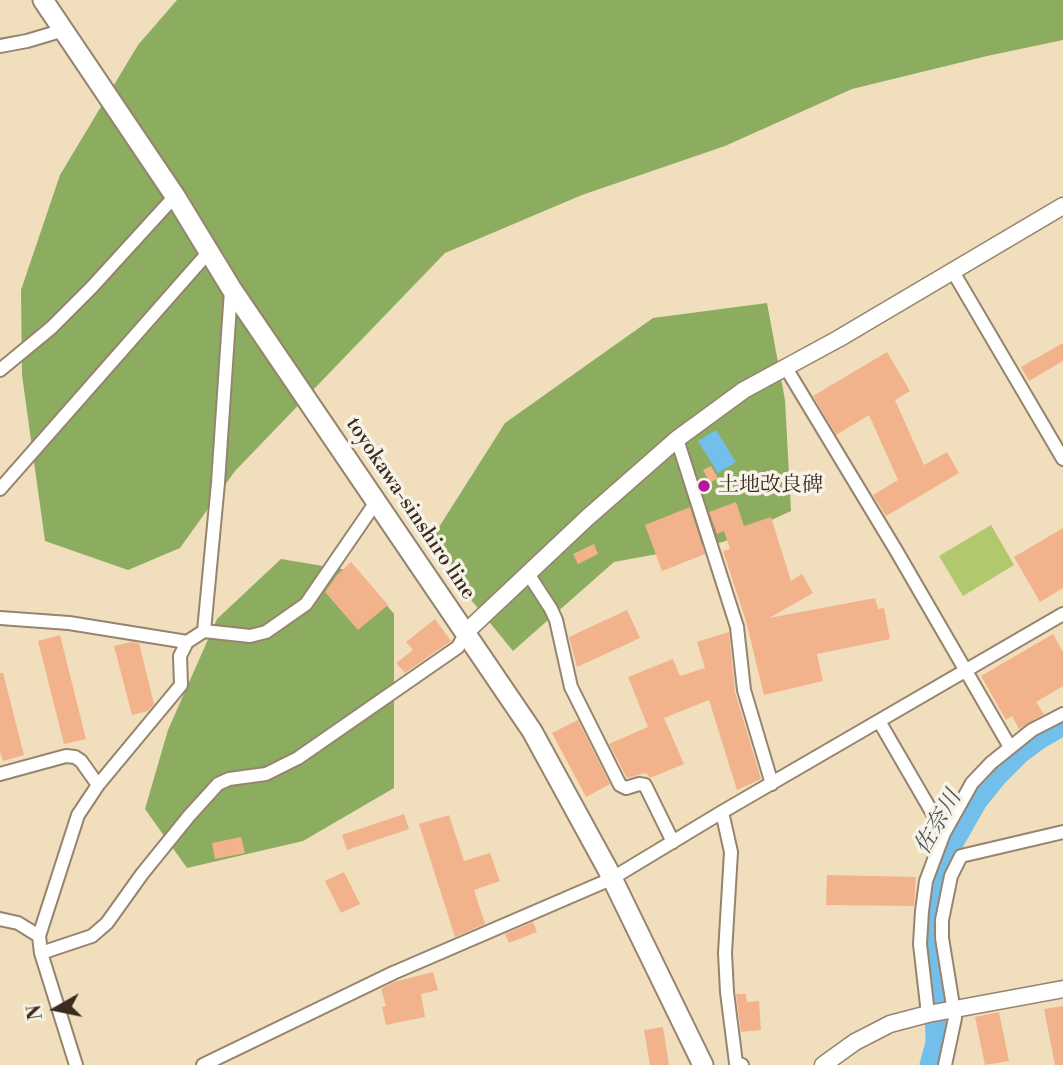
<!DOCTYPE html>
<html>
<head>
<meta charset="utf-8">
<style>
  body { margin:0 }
  #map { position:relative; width:1063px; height:1065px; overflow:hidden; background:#f0debd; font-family:"Libre Bodoni",serif }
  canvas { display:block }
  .north { position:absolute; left:21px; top:974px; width:70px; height:70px; -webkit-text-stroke:5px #f7f3e8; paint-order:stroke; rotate:261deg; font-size:19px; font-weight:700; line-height:28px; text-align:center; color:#3b2a1e }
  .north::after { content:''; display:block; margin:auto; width:24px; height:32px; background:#3b2a1e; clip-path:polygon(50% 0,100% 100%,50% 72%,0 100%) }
</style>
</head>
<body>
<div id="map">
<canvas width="1063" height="1065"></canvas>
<div class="north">N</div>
</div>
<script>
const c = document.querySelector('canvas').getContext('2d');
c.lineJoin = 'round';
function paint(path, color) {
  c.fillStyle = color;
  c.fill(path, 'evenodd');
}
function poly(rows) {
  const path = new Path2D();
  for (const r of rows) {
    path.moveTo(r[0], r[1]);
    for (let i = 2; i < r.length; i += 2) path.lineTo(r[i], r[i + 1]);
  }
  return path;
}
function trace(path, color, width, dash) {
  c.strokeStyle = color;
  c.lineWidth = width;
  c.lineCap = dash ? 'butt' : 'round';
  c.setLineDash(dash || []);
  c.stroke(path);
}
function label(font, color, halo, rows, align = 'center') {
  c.font = font + ' "Libre Bodoni","Noto Serif JP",serif';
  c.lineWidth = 7;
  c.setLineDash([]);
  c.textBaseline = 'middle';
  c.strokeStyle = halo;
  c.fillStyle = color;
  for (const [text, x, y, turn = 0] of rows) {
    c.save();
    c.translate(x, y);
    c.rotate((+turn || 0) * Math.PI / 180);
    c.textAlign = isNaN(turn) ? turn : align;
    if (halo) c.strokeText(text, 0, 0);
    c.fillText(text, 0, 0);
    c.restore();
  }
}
paint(poly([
  [991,525,1014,565,963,596,939,556]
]), '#b1c86d');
paint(poly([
  [177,0,1063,0,1063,40,987,56,852,89,725,146,582,195,445,253,235,471,180,548,128,570,45,541,22,375,21,290,60,175,138,45],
  [767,303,785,400,791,511,723,542,614,562,513,651,427,546,505,423,653,318],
  [281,559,359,572,394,614,394,788,303,841,187,868,145,809,168,730,217,619]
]), '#8cac60');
paint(poly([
  [716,430,736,462,718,473,698,441]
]), '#72bfec');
trace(poly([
  [930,1065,936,1043,933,909,936,885,950,848,977,801,998,775,1020,753,1039,739,1063,725]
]), '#72bfec', 21);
paint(poly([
  [1063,343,1063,361,1029,381,1021,367],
  [887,352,910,391,895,400,924,465,947,452,959,473,886,516,873,495,898,480,869,415,836,435,813,396],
  [711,466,718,478,710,483,703,470],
  [736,502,744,526,771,517,791,581,802,574,813,593,769,618,875,598,878,609,884,608,890,639,817,654,823,681,764,695,746,621,723,551,730,549,724,531,717,534,709,512],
  [690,507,705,554,662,571,645,525],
  [1063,528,1063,588,1040,602,1014,557],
  [594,544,598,554,578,564,573,554],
  [351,562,388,605,358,630,325,592,337,575],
  [627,610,640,638,577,667,569,637],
  [435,619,451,641,405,673,396,663,413,650,406,642],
  [729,632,735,692,761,779,737,790,709,700,664,718,684,764,650,778,646,773,627,778,609,744,648,727,628,677,673,659,680,676,705,668,697,642],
  [1053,634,1063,652,1063,686,1036,702,1044,714,1019,729,1012,716,1006,720,981,676],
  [60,635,86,739,64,744,38,641],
  [131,642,139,643,154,704,148,711,132,715,114,646],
  [0,673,3,673,24,755,3,761,0,751],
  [578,720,610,784,586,797,552,733],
  [404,814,409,829,347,850,342,835],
  [449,815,464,861,490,853,500,881,474,890,485,924,455,937,419,824],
  [241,837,245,853,215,859,212,843],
  [344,872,360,904,341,913,325,881],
  [827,875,916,877,914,906,826,905],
  [533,922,537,932,509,943,505,934],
  [433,972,438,990,421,994,425,1017,386,1025,382,1007,386,1006,381,989,394,982],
  [736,994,746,994,747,1002,759,1001,761,1030,741,1032],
  [1063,1006,1063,1065,1055,1065,1044,1009],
  [999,1012,1009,1061,985,1065,975,1017],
  [663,1027,669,1065,650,1065,644,1030]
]), '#f2b38c');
const street = poly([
  [0,46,27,41,64,30],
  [952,270,1063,459],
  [786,368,897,552,1010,747],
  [0,370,51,328,92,287,175,196],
  [677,439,737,627,744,690,772,784],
  [0,489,206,255,207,251],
  [529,575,551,609,556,620,571,687,620,785,626,788,639,784,645,785,673,842],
  [0,618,69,623,187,642],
  [204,631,218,483,231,290],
  [879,721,944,833],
  [0,774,66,756,75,757,81,761,98,785],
  [722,812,731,852,725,953,727,992,736,1063,742,1065],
  [0,919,18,923,39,936],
  [41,953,92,936,107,923,142,874,189,816,218,784,229,779,266,774,298,758,458,647,466,632],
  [928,1014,920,944,922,911,926,881,944,833,972,783,991,763,1032,730,1063,714],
  [76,1065,41,953,39,936,78,815,98,785,181,685,180,656,187,642,204,631,250,636,266,632,306,604,376,502],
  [203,1065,393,973,611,879,722,812,1063,614],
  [945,1065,955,1018,942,938,942,920,951,876,961,856,1063,832]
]);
const secondary = poly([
  [466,632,587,518,677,439,744,390,838,339,1063,206],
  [823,1065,855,1042,890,1024,928,1014,1063,989]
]);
const primary = poly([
  [43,0,175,196,231,288,532,731,608,870,703,1065]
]);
trace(street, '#96846e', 16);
trace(secondary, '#96846e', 19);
trace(primary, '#96846e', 23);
trace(street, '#fff', 12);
trace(secondary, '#fff', 16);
trace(primary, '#fff', 19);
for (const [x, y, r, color] of [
  [704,486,7,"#b5179e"]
]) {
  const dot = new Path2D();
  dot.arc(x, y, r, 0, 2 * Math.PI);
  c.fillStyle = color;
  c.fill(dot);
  trace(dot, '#f7f3e8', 2.5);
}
label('21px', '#3b2a1e', '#f7f3e8', [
  ["土地改良碑",718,486]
], 'left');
label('21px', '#3b2a1e', '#f7f3e8', [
  ["toyokawa-sinshiro line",410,509,56]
]);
label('italic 23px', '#4c575c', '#f7f3e8', [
  ["佐奈川",939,823,-60]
]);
</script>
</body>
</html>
